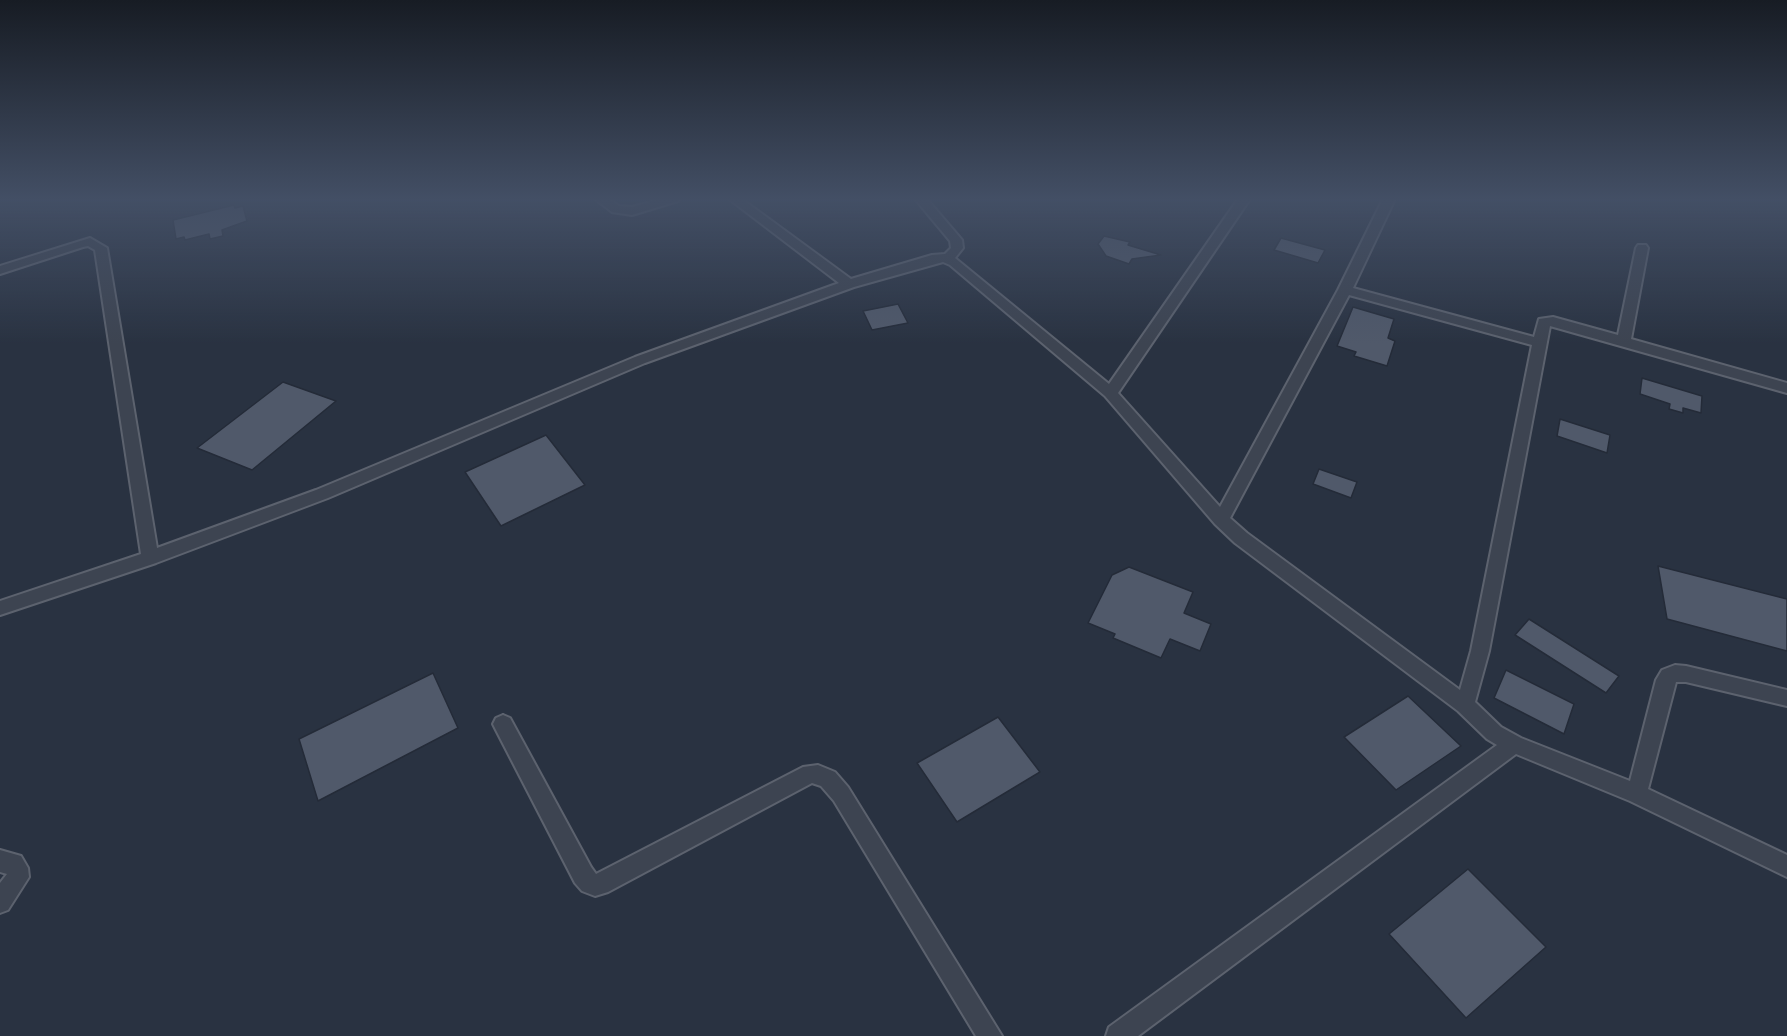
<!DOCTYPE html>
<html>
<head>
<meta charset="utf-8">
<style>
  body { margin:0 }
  canvas { display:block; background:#293241 }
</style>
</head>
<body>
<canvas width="1787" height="1036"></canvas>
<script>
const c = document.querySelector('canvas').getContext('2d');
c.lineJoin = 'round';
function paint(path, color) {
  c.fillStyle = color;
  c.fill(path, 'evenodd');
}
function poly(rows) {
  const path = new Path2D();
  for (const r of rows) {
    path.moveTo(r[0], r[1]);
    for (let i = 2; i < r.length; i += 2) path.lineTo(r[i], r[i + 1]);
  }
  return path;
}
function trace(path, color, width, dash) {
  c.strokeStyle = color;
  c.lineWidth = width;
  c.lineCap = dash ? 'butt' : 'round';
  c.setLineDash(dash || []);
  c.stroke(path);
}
const building = poly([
  [234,205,235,208,243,206,247,221,222,230,223,236,210,239,209,234,185,240,184,237,176,239,173,220,234,205],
  [1104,236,1130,242,1128,245,1161,255,1132,259,1129,264,1106,256,1098,244,1104,236],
  [1281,238,1325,250,1318,263,1274,250,1281,238],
  [898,304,908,323,872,330,863,311,898,304],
  [1353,307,1394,319,1388,338,1395,341,1387,366,1354,356,1356,352,1337,346,1353,307],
  [1642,378,1702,396,1701,413,1683,408,1683,413,1669,409,1670,404,1640,394,1642,378],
  [283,382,336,401,252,470,197,448,283,382],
  [1560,419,1610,435,1607,453,1557,436,1560,419],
  [546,435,585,485,501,526,465,472,546,435],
  [1319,469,1357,482,1351,498,1313,484,1319,469],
  [1658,566,1787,599,1787,651,1667,619,1658,566],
  [1129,567,1193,592,1184,613,1211,624,1200,651,1170,639,1161,658,1113,638,1115,634,1088,623,1112,575,1129,567],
  [1529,619,1619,676,1606,693,1515,635,1529,619],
  [1506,670,1574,704,1564,734,1494,698,1506,670],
  [433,673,458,728,318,801,299,739,433,673],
  [1408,696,1461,746,1396,790,1344,737,1408,696],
  [998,717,1040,772,957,822,917,763,998,717],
  [1468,869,1546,947,1466,1018,1389,934,1468,869]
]);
paint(building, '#50596a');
trace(building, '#242b38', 1.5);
const minor = poly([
  [595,199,609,199,619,206,632,207,661,199,680,199,678,201,632,215,612,212,595,199],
  [729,199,742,199,851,279,932,255,945,254,951,248,950,241,915,199,927,199,962,240,963,248,955,258,1109,384,1238,199,1250,199,1118,393,1220,507,1338,290,1383,199,1395,199,1353,288,1534,337,1539,319,1553,317,1618,335,1636,248,1638,245,1646,245,1648,248,1631,339,1787,383,1787,393,1550,326,1489,651,1475,702,1501,727,1521,738,1630,781,1656,680,1662,670,1675,665,1686,666,1787,690,1787,706,1686,682,1676,682,1648,789,1787,855,1787,877,1630,801,1516,754,1138,1036,1106,1036,1109,1027,1497,745,1487,739,1458,711,1235,543,1215,524,1105,396,950,265,943,262,854,287,645,363,328,498,156,563,0,615,0,601,141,554,95,250,88,246,83,247,0,274,0,266,90,238,107,248,157,548,316,490,635,357,839,283,729,199],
  [1349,295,1532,345,1471,651,1460,690,1247,533,1230,518,1349,295],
  [503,715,510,718,591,867,596,874,803,767,818,765,835,772,848,787,1002,1036,976,1036,834,801,821,786,812,783,608,892,595,896,582,891,575,883,496,730,493,724,496,718,503,715],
  [0,850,21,856,28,868,29,877,8,910,0,913,0,883,7,874,0,872,0,850]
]);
trace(minor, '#5c626e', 4);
paint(minor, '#3d4451');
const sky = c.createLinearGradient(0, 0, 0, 344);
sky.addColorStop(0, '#171c24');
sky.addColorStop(0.58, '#434f65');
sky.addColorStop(1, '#434f6500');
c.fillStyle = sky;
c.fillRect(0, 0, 1787, 344);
</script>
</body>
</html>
